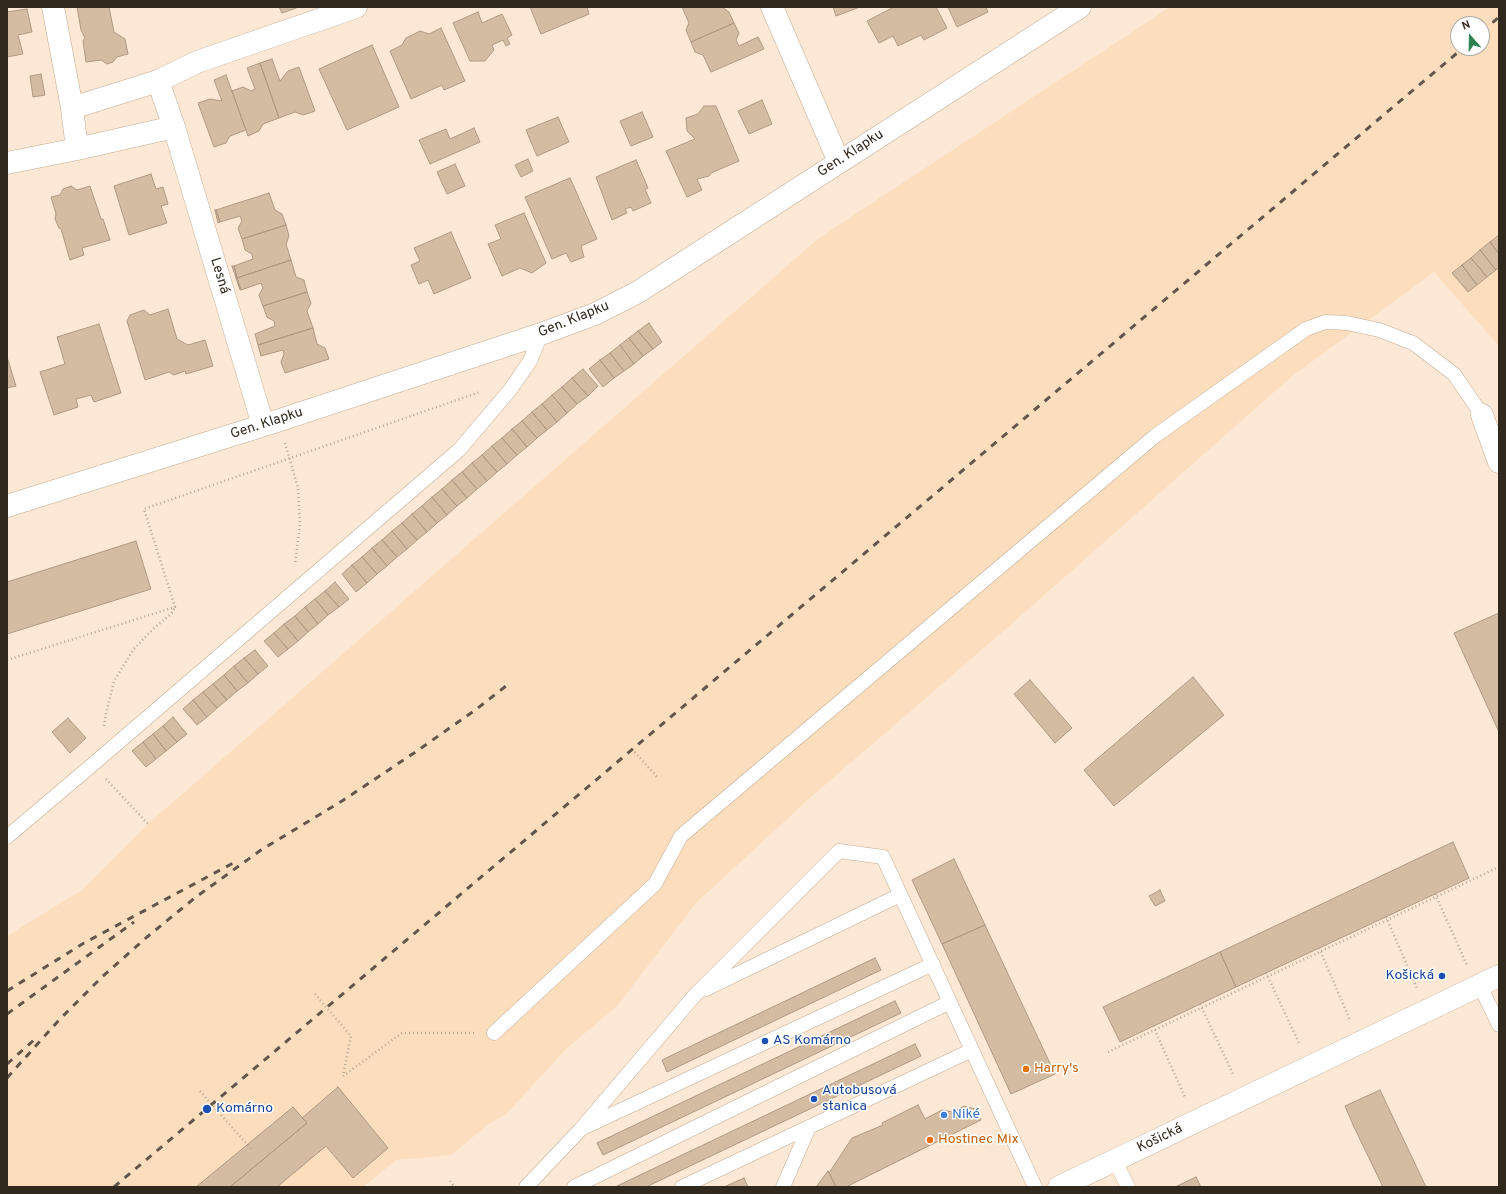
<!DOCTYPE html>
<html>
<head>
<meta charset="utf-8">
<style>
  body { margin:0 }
  #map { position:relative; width:1506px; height:1194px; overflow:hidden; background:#fce8d4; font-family:Overpass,sans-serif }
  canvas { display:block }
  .frame { position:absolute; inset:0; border:8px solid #31281e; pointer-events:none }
  .north { position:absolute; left:1450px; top:16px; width:40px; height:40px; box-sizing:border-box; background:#fff; border:1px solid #ada9a5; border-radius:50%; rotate:340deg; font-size:11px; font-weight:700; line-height:16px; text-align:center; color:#31281e }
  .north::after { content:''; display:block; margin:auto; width:14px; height:18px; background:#2f8152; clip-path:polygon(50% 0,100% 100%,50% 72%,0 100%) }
</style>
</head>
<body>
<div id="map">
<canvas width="1506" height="1194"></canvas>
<div class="frame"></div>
<div class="north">N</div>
</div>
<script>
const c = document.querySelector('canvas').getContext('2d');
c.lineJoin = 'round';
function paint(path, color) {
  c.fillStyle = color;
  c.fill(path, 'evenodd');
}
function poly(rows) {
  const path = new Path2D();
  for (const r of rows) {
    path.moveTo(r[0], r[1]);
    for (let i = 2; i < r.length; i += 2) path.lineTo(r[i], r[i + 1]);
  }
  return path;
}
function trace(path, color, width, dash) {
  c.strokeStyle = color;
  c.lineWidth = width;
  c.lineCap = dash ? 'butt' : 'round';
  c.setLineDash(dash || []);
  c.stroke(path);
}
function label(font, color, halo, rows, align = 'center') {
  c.font = font + ' Overpass,sans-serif';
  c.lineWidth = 3;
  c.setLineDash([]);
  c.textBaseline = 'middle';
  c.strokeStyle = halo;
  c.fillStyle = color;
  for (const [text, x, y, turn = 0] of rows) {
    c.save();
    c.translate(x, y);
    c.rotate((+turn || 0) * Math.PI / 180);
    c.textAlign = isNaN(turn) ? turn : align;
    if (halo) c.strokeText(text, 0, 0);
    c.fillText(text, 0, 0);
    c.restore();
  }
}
paint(poly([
  [1170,7,1499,7,1499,346,1434,272,1291,377,1007,628,812,796,696,903,617,1006,568,1047,507,1113,486,1126,451,1155,396,1160,363,1187,7,1187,7,936,82,890,148,824,819,238],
  [1458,24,1482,24,1482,48,1458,48]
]), '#fcdebe');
const building = poly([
  [77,7,109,7,114,32,125,39,128,54,117,57,113,62,107,64,101,60,86,62,83,41,85,38,81,30,77,7],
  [279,7,299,7,282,13,279,7],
  [530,7,587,7,589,14,541,34,530,7],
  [682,7,722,7,729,12,734,23,691,42,686,30,689,23,682,7],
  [833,7,860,7,836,16,833,7],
  [894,7,936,7,947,28,924,40,921,35,898,46,893,36,879,43,867,21,894,7],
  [948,7,986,7,988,12,957,27,948,7],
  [27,9,32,32,18,35,23,54,7,57,7,12,27,9],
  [478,12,482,23,502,14,512,35,507,38,510,44,506,46,503,40,492,45,494,50,485,61,470,61,453,23,478,12],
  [734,23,739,33,736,40,739,46,758,37,764,49,711,72,703,55,695,52,691,42,734,23],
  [441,28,465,81,444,90,442,85,411,99,390,51,402,45,406,38,420,31,429,34,441,28],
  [372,45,399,107,347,130,319,69,372,45],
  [272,59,280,81,288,71,299,67,315,111,303,115,295,112,279,118,260,63,272,59],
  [260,63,279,118,263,124,259,131,248,136,232,91,243,87,251,91,255,89,247,68,260,63],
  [41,74,45,95,33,97,30,76,41,74],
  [226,75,246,130,230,136,226,143,214,147,198,103,210,99,222,101,214,80,226,75],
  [762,100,772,124,749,134,738,111,762,100],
  [704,106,716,106,739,161,711,173,709,176,697,179,702,190,687,197,666,151,695,139,687,131,686,118,698,114,704,106],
  [642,112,653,137,631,146,620,121,642,112],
  [558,117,569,142,537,156,526,130,558,117],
  [474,128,480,142,430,164,419,140,446,129,450,139,474,128],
  [528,159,533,171,521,177,515,165,528,159],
  [636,160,648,188,645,189,651,203,633,211,631,207,625,209,627,213,612,220,596,177,636,160],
  [455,164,465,186,447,194,437,172,455,164],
  [151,174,156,189,163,187,168,204,161,206,167,223,129,235,114,186,151,174],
  [570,178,597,239,581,246,584,257,571,262,566,253,552,259,525,197,570,178],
  [71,186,77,190,90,186,101,219,103,219,110,240,82,248,84,255,70,260,61,229,59,228,55,219,56,214,51,197,60,195,63,189,71,186],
  [269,193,275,210,282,214,286,225,242,239,238,228,242,221,240,216,220,222,216,210,269,193],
  [215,210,216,210,220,222,218,223,215,210],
  [524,213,546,263,532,273,520,268,502,276,488,244,501,239,495,225,524,213],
  [286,225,289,236,286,244,291,260,237,278,234,266,253,259,252,254,245,250,242,239,286,225],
  [451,232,471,278,434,294,428,280,419,284,411,265,420,261,414,248,451,232],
  [1499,235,1499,254,1490,242,1499,235],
  [1490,242,1499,254,1499,267,1496,270,1480,250,1490,242],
  [1480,250,1496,270,1487,277,1471,258,1480,250],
  [1471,258,1487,277,1477,285,1462,265,1471,258],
  [291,260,296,277,304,280,307,292,263,306,259,295,263,288,261,283,241,290,237,278,291,260],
  [1462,265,1477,285,1468,292,1452,273,1462,265],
  [232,266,234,266,237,278,236,278,232,266],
  [236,278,237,278,241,290,240,290,236,278],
  [307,292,311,303,307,311,313,328,258,345,255,334,275,326,274,321,267,317,263,306,307,292],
  [168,309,177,339,188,345,205,340,213,366,186,374,185,371,174,375,169,372,145,380,127,321,130,315,144,310,150,315,168,309],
  [649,323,662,342,653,349,638,331,649,323],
  [99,324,121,393,94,402,91,395,76,399,78,407,54,415,40,372,65,364,57,337,99,324],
  [313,328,317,344,325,348,329,359,285,373,281,362,284,354,283,350,261,356,258,345,313,328],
  [638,331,653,349,643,356,629,338,638,331],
  [629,338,643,356,634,364,620,345,629,338],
  [620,345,634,364,624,371,610,353,620,345],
  [610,353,624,371,614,378,600,360,610,353],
  [7,357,16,386,7,388,7,357],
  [600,360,614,378,603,387,589,369,600,360],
  [583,369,598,386,588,396,572,378,583,369],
  [572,378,588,396,577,404,562,387,572,378],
  [562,387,577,404,567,413,552,395,562,387],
  [552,395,567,413,557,422,542,404,552,395],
  [542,404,557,422,547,430,532,412,542,404],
  [532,412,547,430,537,438,522,421,532,412],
  [522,421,537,438,527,447,512,429,522,421],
  [512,429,527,447,517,455,502,438,512,429],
  [502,438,517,455,507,464,492,446,502,438],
  [492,446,507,464,497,472,482,455,492,446],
  [482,455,497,472,487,481,472,463,482,455],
  [472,463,487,481,477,489,462,472,472,463],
  [462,472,477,489,467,498,452,480,462,472],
  [452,480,467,498,457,506,442,489,452,480],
  [442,489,457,506,447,515,432,497,442,489],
  [432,497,447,515,437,523,422,506,432,497],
  [422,506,437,523,427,532,412,514,422,506],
  [412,514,427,532,417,540,402,523,412,514],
  [402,523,417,540,407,549,392,531,402,523],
  [392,531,407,549,397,557,382,540,392,531],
  [382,540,397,557,387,566,372,548,382,540],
  [136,541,151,589,7,634,7,582,136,541],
  [372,548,387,566,377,574,362,557,372,548],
  [362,557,377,574,367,583,352,565,362,557],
  [352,565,367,583,356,592,342,574,352,565],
  [335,582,349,599,339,607,325,591,335,582],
  [325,591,339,607,328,615,315,599,325,591],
  [315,599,328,615,318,624,305,607,315,599],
  [305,607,318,624,308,632,295,616,305,607],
  [1499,613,1499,732,1454,633,1499,613],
  [295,616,308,632,298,641,284,624,295,616],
  [284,624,298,641,288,649,274,633,284,624],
  [274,633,288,649,278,657,264,641,274,633],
  [255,650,268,666,258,674,244,658,255,650],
  [244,658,258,674,248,683,234,666,244,658],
  [234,666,248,683,237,691,224,675,234,666],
  [224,675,237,691,227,700,213,684,224,675],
  [1193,677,1224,715,1114,806,1084,770,1193,677],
  [1030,680,1072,728,1055,743,1014,694,1030,680],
  [213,684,227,700,217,708,203,692,213,684],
  [203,692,217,708,207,717,193,700,203,692],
  [193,700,207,717,197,725,183,709,193,700],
  [173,717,187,734,177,742,163,726,173,717],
  [68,718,86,738,70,753,52,732,68,718],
  [163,726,177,742,166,751,153,734,163,726],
  [153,734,166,751,156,759,143,742,153,734],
  [143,742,156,759,146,767,132,751,143,742],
  [1453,842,1469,878,1236,987,1220,952,1453,842],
  [954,859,985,925,942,944,912,880,954,859],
  [1160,890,1165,901,1155,906,1149,896,1160,890],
  [985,925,1055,1074,1011,1094,942,944,985,925],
  [1220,952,1236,987,1120,1042,1103,1007,1220,952],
  [875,958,881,970,667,1072,662,1060,875,958],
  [895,1001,901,1013,603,1155,597,1143,895,1001],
  [915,1044,921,1056,646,1187,615,1187,915,1044],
  [338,1087,388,1148,353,1178,326,1146,277,1187,230,1187,307,1123,302,1118,338,1087],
  [1380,1090,1418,1170,1426,1187,1383,1187,1354,1127,1345,1106,1380,1090],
  [918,1105,925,1119,942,1110,953,1112,964,1106,975,1109,981,1120,846,1187,836,1187,829,1173,852,1138,883,1125,882,1123,918,1105],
  [293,1107,307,1123,230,1187,196,1187,293,1107],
  [828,1171,836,1187,816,1187,828,1171],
  [1196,1177,1201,1187,1175,1187,1196,1177],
  [744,1178,748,1187,724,1187,744,1178]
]);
paint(building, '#d4bca3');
trace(building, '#b09982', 1);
const service = poly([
  [7,837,92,765,459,450,510,390,530,361,541,334],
  [1480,986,1499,1025],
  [706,989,900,895],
  [494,1033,655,884,681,836,1155,436,1306,329,1325,322,1347,323,1379,330,1413,343,1454,374,1482,415],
  [585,1127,933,964],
  [1115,1161,1128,1187],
  [526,1187,580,1130,695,995,839,851,883,857,1035,1187],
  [574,1187,950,1002],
  [682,1187,972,1050],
  [783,1187,809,1127]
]);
const minor = poly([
  [53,7,72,108,77,149],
  [772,7,839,162],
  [72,108,158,81],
  [7,163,77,149,174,127],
  [1482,415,1499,462],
  [263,425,174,127,158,81,197,62,356,7],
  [7,506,277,421,541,334,595,314,638,292,1080,7],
  [1059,1187,1499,976]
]);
trace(service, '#c3ab93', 15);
trace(minor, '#c3ab93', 23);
trace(poly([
  [285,443,298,488,300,525,295,564],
  [7,660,175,607,144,509,480,392],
  [104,726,106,714,114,681,133,650,153,629,171,614,175,607],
  [632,749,657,777],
  [106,779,148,824],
  [1435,894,1467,965],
  [1386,917,1417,988],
  [1319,948,1350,1020],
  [1266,973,1299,1043],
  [315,994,351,1036,343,1076],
  [1200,1004,1233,1074],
  [1153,1026,1185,1097],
  [1108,1052,1499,867],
  [343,1076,402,1033,474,1033],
  [200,1091,252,1150],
  [450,1181,455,1187]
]), '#b6a695', 2.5, [1, 3]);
trace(service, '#fff', 14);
trace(minor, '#fff', 22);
trace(poly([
  [1482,32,1499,17],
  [7,991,84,943,237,861],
  [7,1014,134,922],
  [7,1064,34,1040],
  [7,1078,59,1020,102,977,147,937,196,897,261,850,342,801,414,753,474,711,506,686],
  [114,1187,1463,48]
]), '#62564a', 3, [7, 7]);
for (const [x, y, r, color] of [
  [1442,976,4,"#1a4fb4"],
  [765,1041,4,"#1a4fb4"],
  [1026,1069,4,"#e8710a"],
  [814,1099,4,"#1a4fb4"],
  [207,1109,5,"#1a4fb4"],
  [944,1115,4,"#3f7fe0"],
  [930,1140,4,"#e8710a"]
]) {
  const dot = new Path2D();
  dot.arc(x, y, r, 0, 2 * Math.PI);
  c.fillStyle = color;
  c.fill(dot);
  trace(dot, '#fff', 1.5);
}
label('14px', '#31281e', '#fff', [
  ["Gen. Klapku",851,154,-33],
  ["Lesná",219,276,73],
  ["Gen. Klapku",574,320,-22],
  ["Gen. Klapku",267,424,-18],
  ["Košická",1160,1139,-26]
]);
label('14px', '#164399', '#fff', [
  ["Košická",1434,976,"right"],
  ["AS Komárno",773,1041],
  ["Autobusová",822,1091],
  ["stanica",822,1107],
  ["Komárno",216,1109]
], 'left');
label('14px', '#c56008', '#fff', [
  ["Harry's",1034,1069],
  ["Hostinec Mix",938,1140]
], 'left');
label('14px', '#366cbe', '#fff', [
  ["Niké",952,1115]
], 'left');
</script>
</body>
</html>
